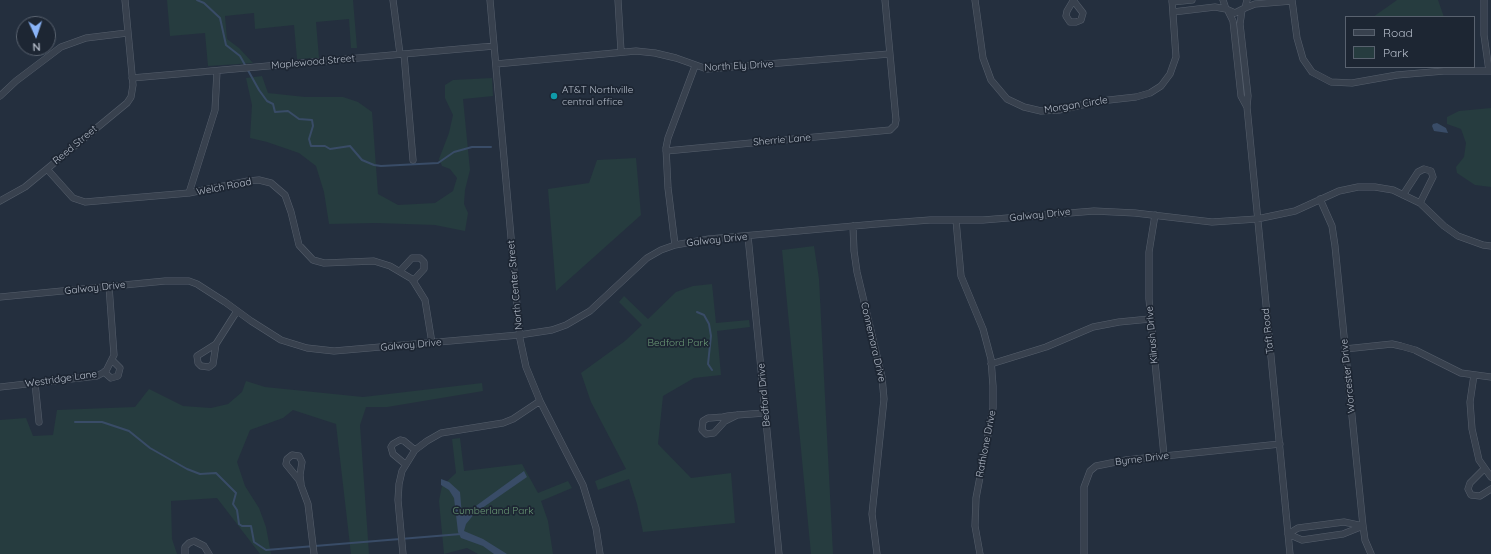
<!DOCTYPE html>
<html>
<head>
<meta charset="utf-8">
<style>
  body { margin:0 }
  #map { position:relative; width:1491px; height:554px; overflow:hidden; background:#242f3e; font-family:Quicksand,sans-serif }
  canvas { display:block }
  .legend { position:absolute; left:1345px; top:16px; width:130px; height:52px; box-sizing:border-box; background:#1d2633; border:1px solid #59626f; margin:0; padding:5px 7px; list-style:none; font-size:12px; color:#b4bcc9 }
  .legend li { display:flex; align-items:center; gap:8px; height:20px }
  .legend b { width:20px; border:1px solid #59626f }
  .north { position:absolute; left:16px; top:16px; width:40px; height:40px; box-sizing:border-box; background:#1d2633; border:1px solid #59626f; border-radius:50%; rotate:177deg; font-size:11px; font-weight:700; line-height:16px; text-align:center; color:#b4bcc9 }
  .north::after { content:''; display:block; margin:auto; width:14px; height:18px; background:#8ab4f8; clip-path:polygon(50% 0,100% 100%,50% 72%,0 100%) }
</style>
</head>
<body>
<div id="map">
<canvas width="1491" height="554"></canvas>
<ul class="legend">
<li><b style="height:5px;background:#38414e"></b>Road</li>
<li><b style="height:11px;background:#263c3f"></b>Park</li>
</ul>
<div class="north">N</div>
</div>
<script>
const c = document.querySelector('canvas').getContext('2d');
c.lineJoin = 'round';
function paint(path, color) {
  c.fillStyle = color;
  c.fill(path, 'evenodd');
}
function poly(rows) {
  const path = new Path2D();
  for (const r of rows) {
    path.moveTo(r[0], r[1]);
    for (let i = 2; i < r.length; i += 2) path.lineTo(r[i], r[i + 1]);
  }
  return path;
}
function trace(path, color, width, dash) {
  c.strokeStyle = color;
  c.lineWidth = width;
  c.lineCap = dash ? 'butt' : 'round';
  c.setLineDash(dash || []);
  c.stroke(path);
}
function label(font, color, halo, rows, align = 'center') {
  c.font = font + ' Quicksand,sans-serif';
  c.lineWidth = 3.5;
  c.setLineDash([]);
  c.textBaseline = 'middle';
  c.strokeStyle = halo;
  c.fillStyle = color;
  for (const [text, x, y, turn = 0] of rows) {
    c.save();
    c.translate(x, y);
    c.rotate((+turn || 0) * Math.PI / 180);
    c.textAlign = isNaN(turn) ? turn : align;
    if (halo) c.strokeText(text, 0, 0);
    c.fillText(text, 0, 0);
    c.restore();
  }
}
paint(poly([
  [167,0,353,0,357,48,351,48,349,19,316,22,319,58,297,59,294,25,255,29,254,13,225,16,227,39,239,48,253,63,208,66,205,33,170,36],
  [1397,0,1438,0,1444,17,1373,17],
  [262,76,268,93,305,97,343,97,358,102,372,112,378,194,398,205,435,203,453,191,457,178,450,169,442,166,439,159,449,133,453,115,445,98,445,85,453,80,492,78,493,96,463,99,470,170,465,190,464,204,468,213,465,231,435,225,376,223,329,224,324,192,316,166,299,153,267,142,250,138,252,105,246,78],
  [1491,108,1491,187,1475,185,1457,173,1456,167,1464,157,1466,143,1461,129,1447,124,1447,117,1459,111],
  [636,158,641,215,556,291,548,189,589,183,597,160],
  [814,246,819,279,833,554,811,554,782,250],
  [712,284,716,323,749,320,750,327,717,331,721,375,694,378,663,396,658,444,691,478,731,473,735,523,643,532,637,504,629,479,598,490,595,481,626,469,591,402,581,373,625,341,642,325,619,302,624,296,648,319,676,292,693,286],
  [246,381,265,387,363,397,482,383,483,391,387,407,366,407,360,425,369,554,351,554,336,424,293,410,283,418,250,430,237,462,245,486,259,508,266,527,271,554,260,554,217,498,171,501,172,539,177,554,0,554,0,420,26,418,33,436,53,435,57,410,135,407,149,389,183,406,211,408,228,404,242,392],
  [460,438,464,471,522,464,538,493,568,481,572,488,541,501,548,521,553,554,478,554,467,548,444,554,439,501,442,486,456,473,452,439]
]), '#263c3f');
paint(poly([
  [1437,123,1446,128,1448,133,1434,131,1432,126,1433,124],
  [524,471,527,477,475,513,466,524,464,531,483,539,507,554,494,554,483,546,461,538,458,532,454,498,449,490,441,485,441,479,449,482,460,492,462,516]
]), '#394c67');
trace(poly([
  [197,0,204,3,220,18,226,45,240,56,259,90,267,101,273,104,275,112,288,111,299,119,312,120,313,126,309,139,311,146,325,146,330,149,350,146,362,160,374,165,381,166,438,163,454,152,472,147,491,147],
  [697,312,704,315,709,324,711,336,708,364,712,370],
  [75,422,102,422,129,431,150,448,187,469,200,474,216,473,236,493,233,504,237,510,239,524,242,526,251,526,254,542,266,550,461,534]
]), '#394c67', 2);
const minor = poly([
  [393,0,400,54],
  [490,0,520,339,526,367,540,401,583,485,596,528,600,554],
  [618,0,621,51],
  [975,0,983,58,991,80,1007,99,1024,107,1041,111,1059,110,1100,101,1136,97,1150,93,1161,86,1170,74,1176,57,1172,0],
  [1073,0,1083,13,1081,20,1076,22,1070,22,1066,16,1067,11,1073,1],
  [1223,0,1226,9,1235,13,1245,8,1247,0],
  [1292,0,1297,38,1303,59,1312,72,1331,82,1352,83,1397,75,1444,71,1491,71],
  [1484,0,1484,35,1489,71],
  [1172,2,1192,0],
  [1245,8,1255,4,1292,1],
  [1242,10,1240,24,1248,96,1247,107,1290,554],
  [1228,11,1233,21,1241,96,1247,107],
  [1173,12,1215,7,1226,9],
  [404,54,413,160],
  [496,64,636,51,655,53,676,58,707,69,889,54],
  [132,78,494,46],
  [0,96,16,81,61,47,86,38,127,33],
  [666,151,890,130,895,125,896,120,885,0],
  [47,169,73,198,85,202,189,193,248,181,259,180,271,183,285,195,291,212,299,245,313,260,324,263,374,261,390,266,412,279,425,300,432,343],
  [189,193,215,110,217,71],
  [1403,195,1418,172,1424,169,1431,171,1433,177,1420,203],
  [1320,199,1332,226,1335,246,1363,526,1365,540,1371,554],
  [0,201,25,187,127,103,131,97,133,85,125,0],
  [1155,215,1149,252,1149,299,1164,456],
  [956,220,961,276,983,329,991,359,993,386,993,408,976,498,975,526,980,554],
  [853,226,854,251,857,272,882,377,884,399,872,514,877,554],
  [748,236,779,554],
  [675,245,668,188,666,148,668,138,695,66],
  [400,271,412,258,420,258,424,262,424,269,413,281],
  [0,297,165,281,189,281,197,284,225,302,251,321,281,340,307,348,334,351,519,335,552,330,566,325,590,311,647,258,661,250,675,245,709,239,876,224,930,220,983,220,1094,211,1135,213,1212,222,1257,219,1295,211,1339,191,1358,187,1375,187,1393,190,1420,203,1444,226,1458,236,1483,245,1491,246],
  [216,344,213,364,209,367,201,366,198,363,197,356,216,344,237,311],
  [1345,349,1392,344,1401,346,1415,350,1461,373,1491,377],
  [991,364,1046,347,1093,327,1119,322,1150,319],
  [104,372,111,378,118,376,120,368,113,361],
  [1474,375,1470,402,1472,429,1479,460,1491,477],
  [35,383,39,422],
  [0,387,97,376,106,371,114,355,109,286],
  [737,415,725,421,714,433,706,434,702,430,703,421,708,418,710,418,723,417,728,416,737,415,765,413],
  [405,464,393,454,391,447,393,444,400,440,404,441,415,450],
  [1484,469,1470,483,1468,489,1471,495,1480,496,1491,489],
  [301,484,300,475,302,462,299,456,292,455,287,459,286,464,299,480,308,504,314,554],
  [1288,534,1302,540,1343,534,1363,526],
  [1288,534,1298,528,1344,522,1363,526],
  [185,554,185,547,189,543,194,541,204,546,209,554],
  [403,554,398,500,399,484,402,471,415,450,427,441,441,433,503,423,513,419,540,401],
  [1084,554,1084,487,1090,471,1096,466,1126,460,1280,444]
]);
trace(minor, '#565f6c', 7);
trace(minor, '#38414e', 6);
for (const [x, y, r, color] of [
  [554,96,4,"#0f9aa8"]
]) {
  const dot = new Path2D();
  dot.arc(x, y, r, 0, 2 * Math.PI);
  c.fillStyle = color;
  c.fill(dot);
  trace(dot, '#1d2633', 1.5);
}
label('10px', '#b4bcc9', '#1d2633', [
  ["Maplewood Street",313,62,-5],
  ["North Ely Drive",739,66,-3],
  ["Morgan Circle",1076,105,-9],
  ["Sherrie Lane",782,140,-5],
  ["Reed Street",75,145,-40],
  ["Welch Road",224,187,-11],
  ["Galway Drive",1040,215,-6],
  ["Galway Drive",717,240,-6],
  ["North Center Street",515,285,-95],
  ["Galway Drive",95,288,-6],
  ["Taft Road",1268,331,-96],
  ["Kilrush Drive",1152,335,-95],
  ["Connemara Drive",873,342,77],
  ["Galway Drive",411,345,-5],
  ["Worcester Drive",1348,376,-96],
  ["Westridge Lane",61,379,-8],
  ["Bedford Drive",764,395,-95],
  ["Rathlone Drive",986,444,-79],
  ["Byrne Drive",1142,459,-7]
]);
label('10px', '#b4bcc9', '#1d2633', [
  ["AT&T Northville",562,90],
  ["central office",562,102]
], 'left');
label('10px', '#6b9a76', '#1d2633', [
  ["Bedford Park",678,343],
  ["Cumberland Park",493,511]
]);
</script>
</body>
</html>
